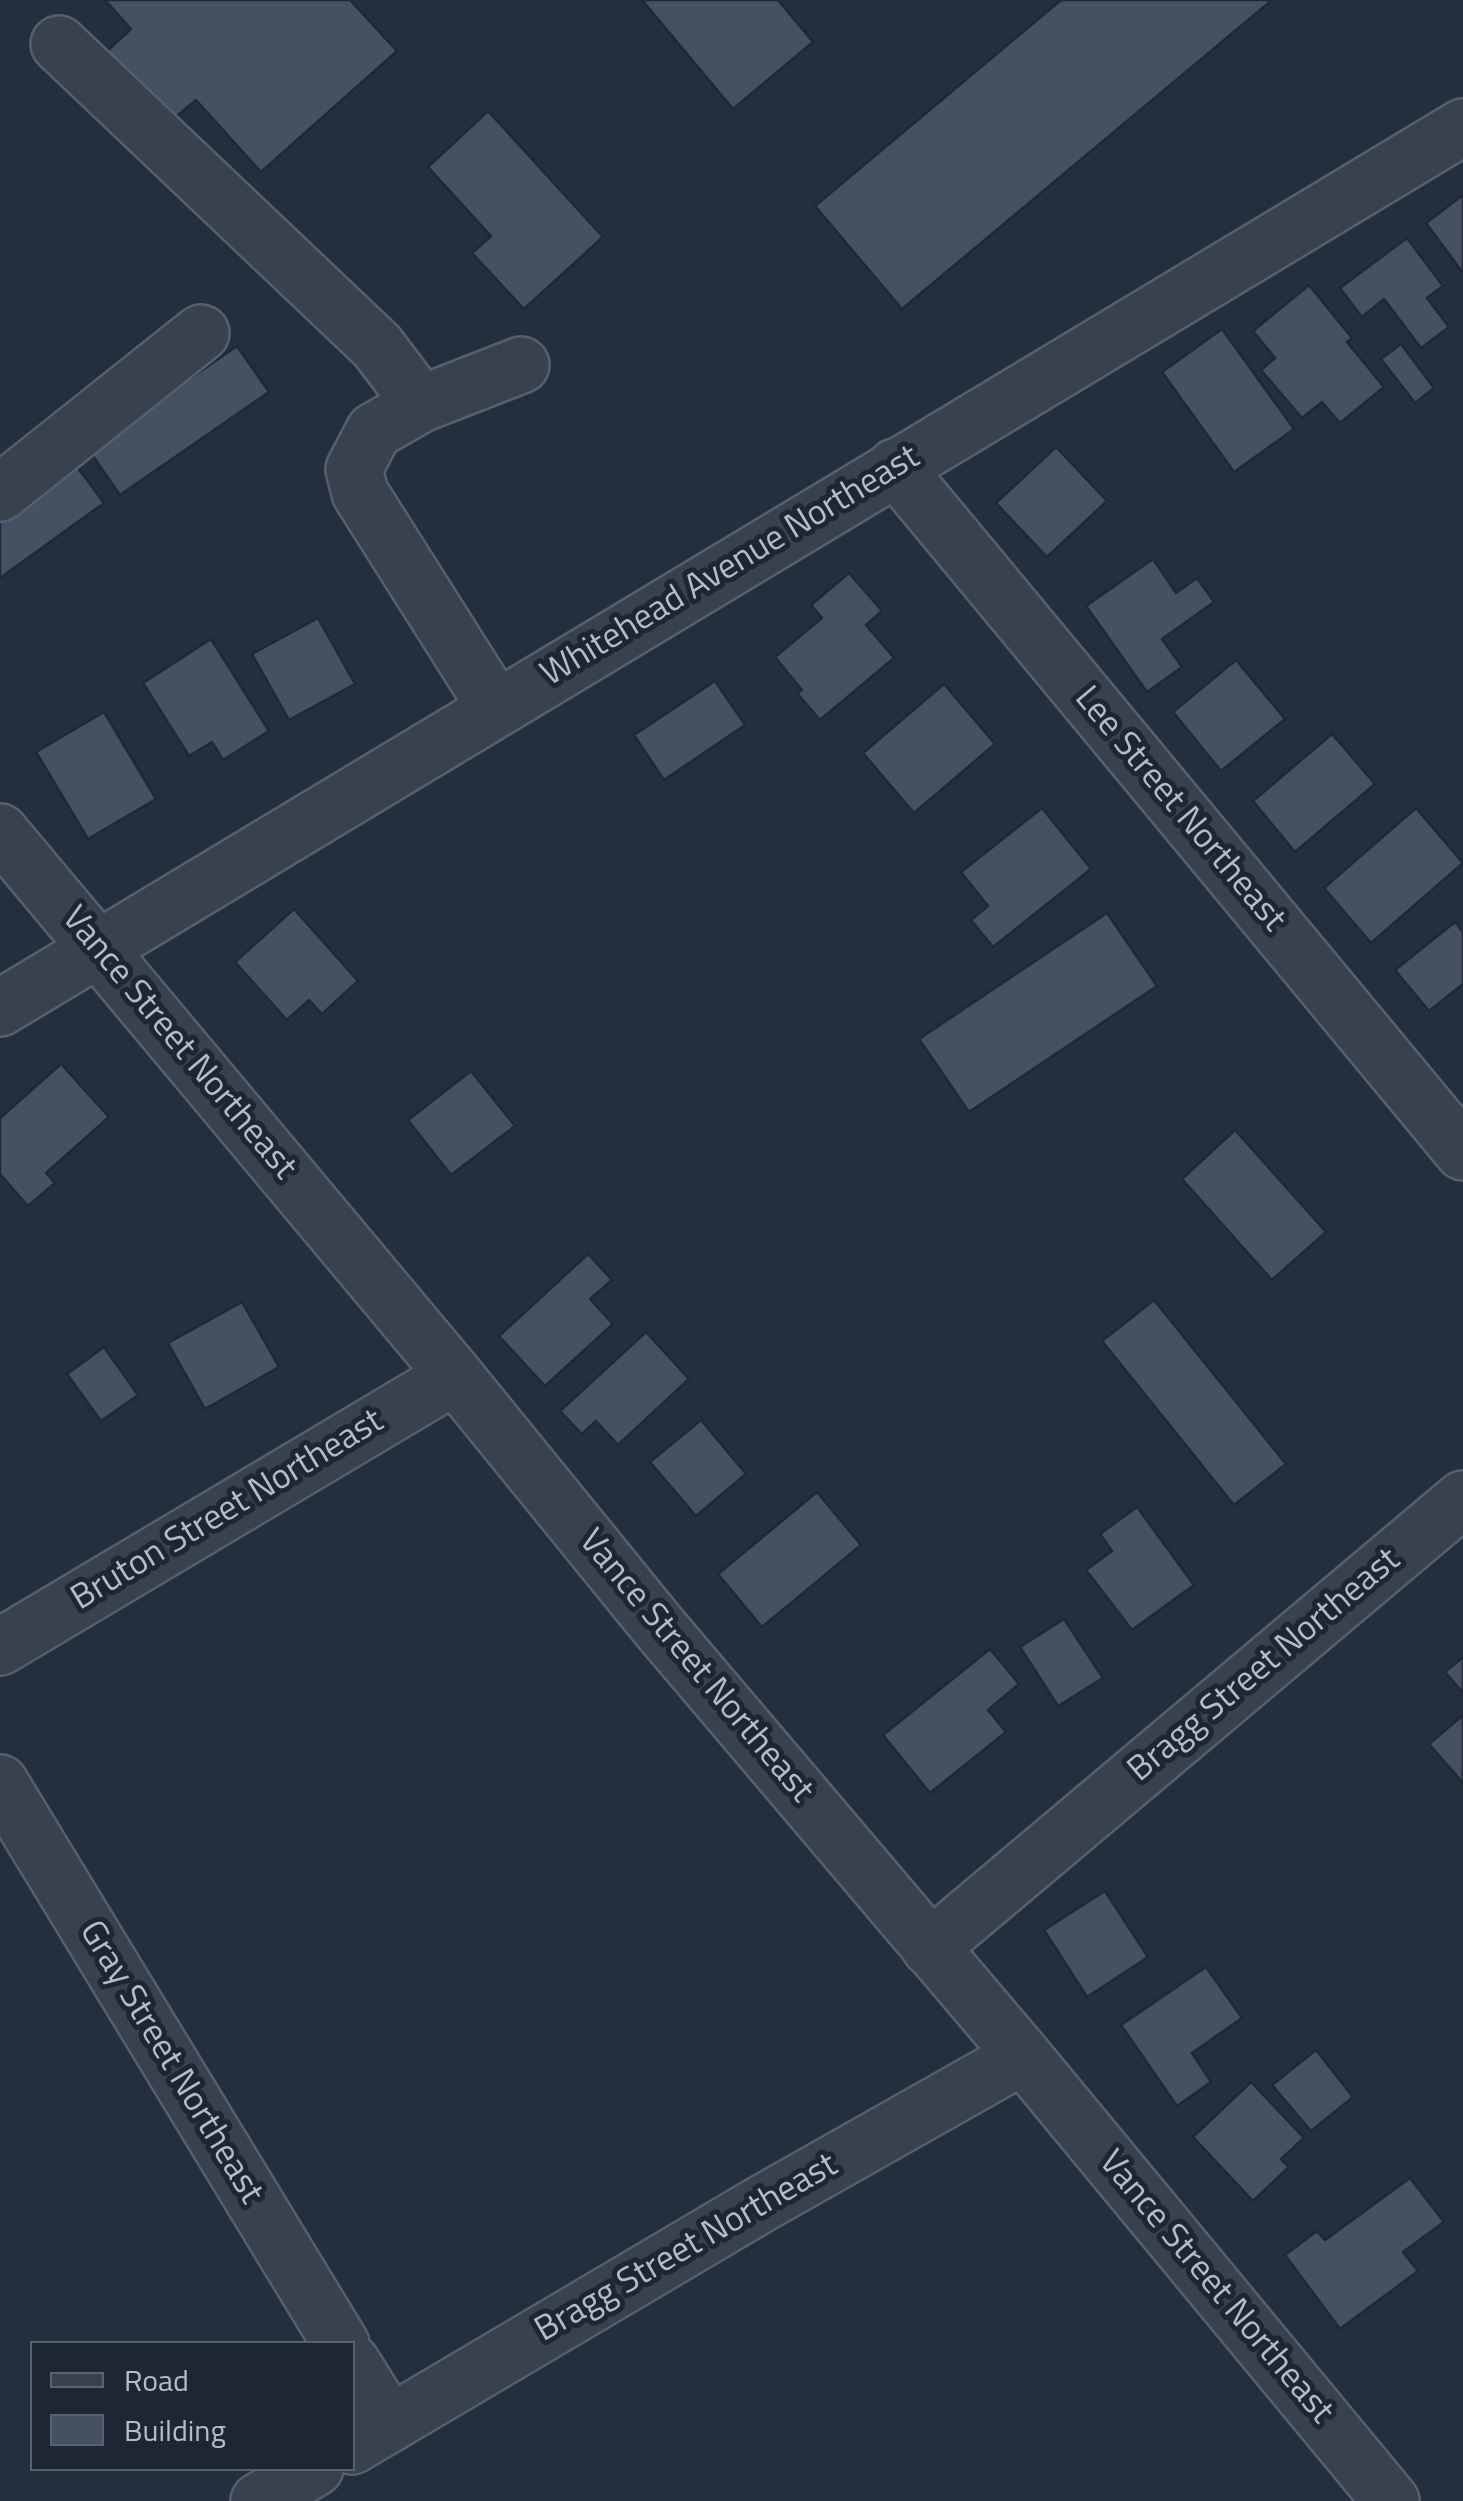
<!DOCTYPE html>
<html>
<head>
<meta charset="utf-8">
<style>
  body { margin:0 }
  #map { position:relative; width:1463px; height:2501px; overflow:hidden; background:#242f3e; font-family:"Titillium Web",sans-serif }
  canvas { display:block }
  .legend { position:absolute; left:30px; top:2341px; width:325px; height:130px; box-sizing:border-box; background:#1d2633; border:2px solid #59626f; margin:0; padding:12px 18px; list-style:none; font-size:30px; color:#b4bcc9 }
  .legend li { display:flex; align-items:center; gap:20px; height:50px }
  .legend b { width:50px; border:2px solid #59626f }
</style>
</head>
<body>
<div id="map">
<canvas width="1463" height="2501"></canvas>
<ul class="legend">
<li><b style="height:12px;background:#38414e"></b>Road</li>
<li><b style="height:28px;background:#455162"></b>Building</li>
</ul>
</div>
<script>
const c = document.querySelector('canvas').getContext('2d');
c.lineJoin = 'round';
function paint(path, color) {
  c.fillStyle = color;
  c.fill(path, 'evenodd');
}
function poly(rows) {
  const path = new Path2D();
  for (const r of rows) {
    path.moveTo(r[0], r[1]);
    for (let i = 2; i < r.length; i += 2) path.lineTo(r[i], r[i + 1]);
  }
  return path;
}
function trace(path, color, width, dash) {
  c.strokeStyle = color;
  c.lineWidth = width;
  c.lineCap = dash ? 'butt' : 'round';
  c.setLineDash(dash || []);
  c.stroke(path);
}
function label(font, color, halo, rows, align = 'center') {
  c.font = font + ' "Titillium Web",sans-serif';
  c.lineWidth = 10;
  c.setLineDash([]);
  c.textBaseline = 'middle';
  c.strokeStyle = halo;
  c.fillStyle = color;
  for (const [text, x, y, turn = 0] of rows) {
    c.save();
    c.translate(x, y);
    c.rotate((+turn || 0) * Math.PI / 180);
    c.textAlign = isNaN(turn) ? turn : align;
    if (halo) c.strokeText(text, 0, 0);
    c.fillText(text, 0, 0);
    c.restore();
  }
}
const building = poly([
  [105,0,350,0,397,51,261,172,196,100,171,121,107,51,131,29,105,0],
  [642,0,778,0,813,42,733,109,642,0],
  [1061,0,1272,0,902,309,815,206,1061,0],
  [488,111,603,237,524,309,472,253,491,236,428,167,488,111],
  [1463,195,1463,273,1426,223,1463,195],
  [1407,238,1443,286,1427,298,1449,327,1421,348,1384,299,1362,317,1340,288,1407,238],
  [1309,285,1352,338,1347,342,1384,387,1340,423,1322,402,1302,418,1261,370,1275,358,1253,331,1309,285],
  [1222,329,1294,429,1234,472,1162,372,1222,329],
  [1401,344,1434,388,1415,403,1381,359,1401,344],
  [237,346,269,392,120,495,88,449,237,346],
  [1056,447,1107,501,1047,557,996,503,1056,447],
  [70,457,104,503,0,578,0,508,70,457],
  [1153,559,1176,593,1197,578,1214,602,1162,639,1182,667,1147,692,1086,606,1153,559],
  [849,573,882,611,866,625,894,658,820,720,797,693,802,690,775,657,822,618,811,605,849,573],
  [318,618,355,684,289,720,252,654,318,618],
  [211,639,269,731,223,760,212,742,189,756,143,683,211,639],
  [1236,660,1285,719,1221,771,1173,712,1236,660],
  [715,681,745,725,664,780,634,735,715,681],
  [944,684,995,744,914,813,863,753,944,684],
  [104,712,156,799,88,839,36,752,104,712],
  [1332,734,1375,784,1295,852,1253,801,1332,734],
  [1042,808,1091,869,993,947,971,920,988,906,961,872,1042,808],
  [1416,808,1463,863,1371,943,1324,888,1416,808],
  [294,909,358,981,322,1014,309,1000,287,1020,235,962,294,909],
  [1107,913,1157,986,969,1112,919,1039,1107,913],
  [1455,922,1463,932,1463,984,1429,1011,1395,970,1455,922],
  [61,1064,109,1117,46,1173,55,1183,28,1206,0,1174,0,1118,61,1064],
  [471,1071,515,1126,451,1175,408,1120,471,1071],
  [1235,1130,1326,1232,1272,1280,1182,1179,1235,1130],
  [588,1254,612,1280,590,1299,613,1324,545,1386,499,1336,588,1254],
  [1154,1300,1286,1464,1234,1505,1102,1341,1154,1300],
  [242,1302,279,1367,205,1409,168,1343,242,1302],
  [646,1332,689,1379,618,1445,596,1421,582,1434,560,1411,646,1332],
  [104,1347,138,1395,101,1421,67,1374,104,1347],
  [701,1420,746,1474,696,1516,650,1462,701,1420],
  [817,1492,861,1545,762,1627,718,1574,817,1492],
  [1137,1507,1194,1585,1132,1630,1086,1570,1112,1551,1100,1534,1137,1507],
  [1064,1619,1103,1678,1058,1706,1020,1647,1064,1619],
  [990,1649,1019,1684,988,1710,1006,1732,930,1793,883,1735,990,1649],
  [1463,1657,1463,1693,1445,1672,1463,1657],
  [1463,1715,1463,1783,1429,1744,1463,1715],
  [1105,1891,1148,1957,1087,1997,1044,1930,1105,1891],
  [1206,1967,1242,2018,1192,2053,1211,2082,1177,2106,1121,2025,1206,1967],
  [1316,2050,1353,2097,1311,2131,1272,2085,1316,2050],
  [1251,2082,1304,2138,1281,2159,1289,2167,1253,2201,1193,2137,1251,2082],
  [1410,2178,1444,2222,1403,2252,1418,2271,1340,2329,1285,2255,1317,2231,1325,2240,1410,2178]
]);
paint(building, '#455162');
trace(building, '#1f2835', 2.5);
const minor = poly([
  [59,44,377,346,421,404],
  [895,467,1463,1152],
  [0,493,201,333],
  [496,708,360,493,354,469,374,431,421,404,521,365],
  [0,832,455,1376,659,1627,1023,2056,1391,2501],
  [0,1008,1463,127],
  [0,1647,455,1376],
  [0,1783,341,2344],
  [930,1948,1463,1499],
  [352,2363,390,2424],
  [352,2446,763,2203,1023,2056],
  [259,2501,315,2468]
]);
trace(minor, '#565f6c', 60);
trace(minor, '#38414e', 55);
label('35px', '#b4bcc9', '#1d2633', [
  ["Whitehead Avenue Northeast",731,567,-31],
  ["Lee Street Northeast",1179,810,50],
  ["Vance Street Northeast",178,1044,50],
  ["Bruton Street Northeast",228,1511,-31],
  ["Bragg Street Northeast",1265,1666,-40],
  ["Vance Street Northeast",695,1667,50],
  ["Gray Street Northeast",170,2063,59],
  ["Bragg Street Northeast",687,2249,-30],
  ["Vance Street Northeast",1215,2288,50]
]);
</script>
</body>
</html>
